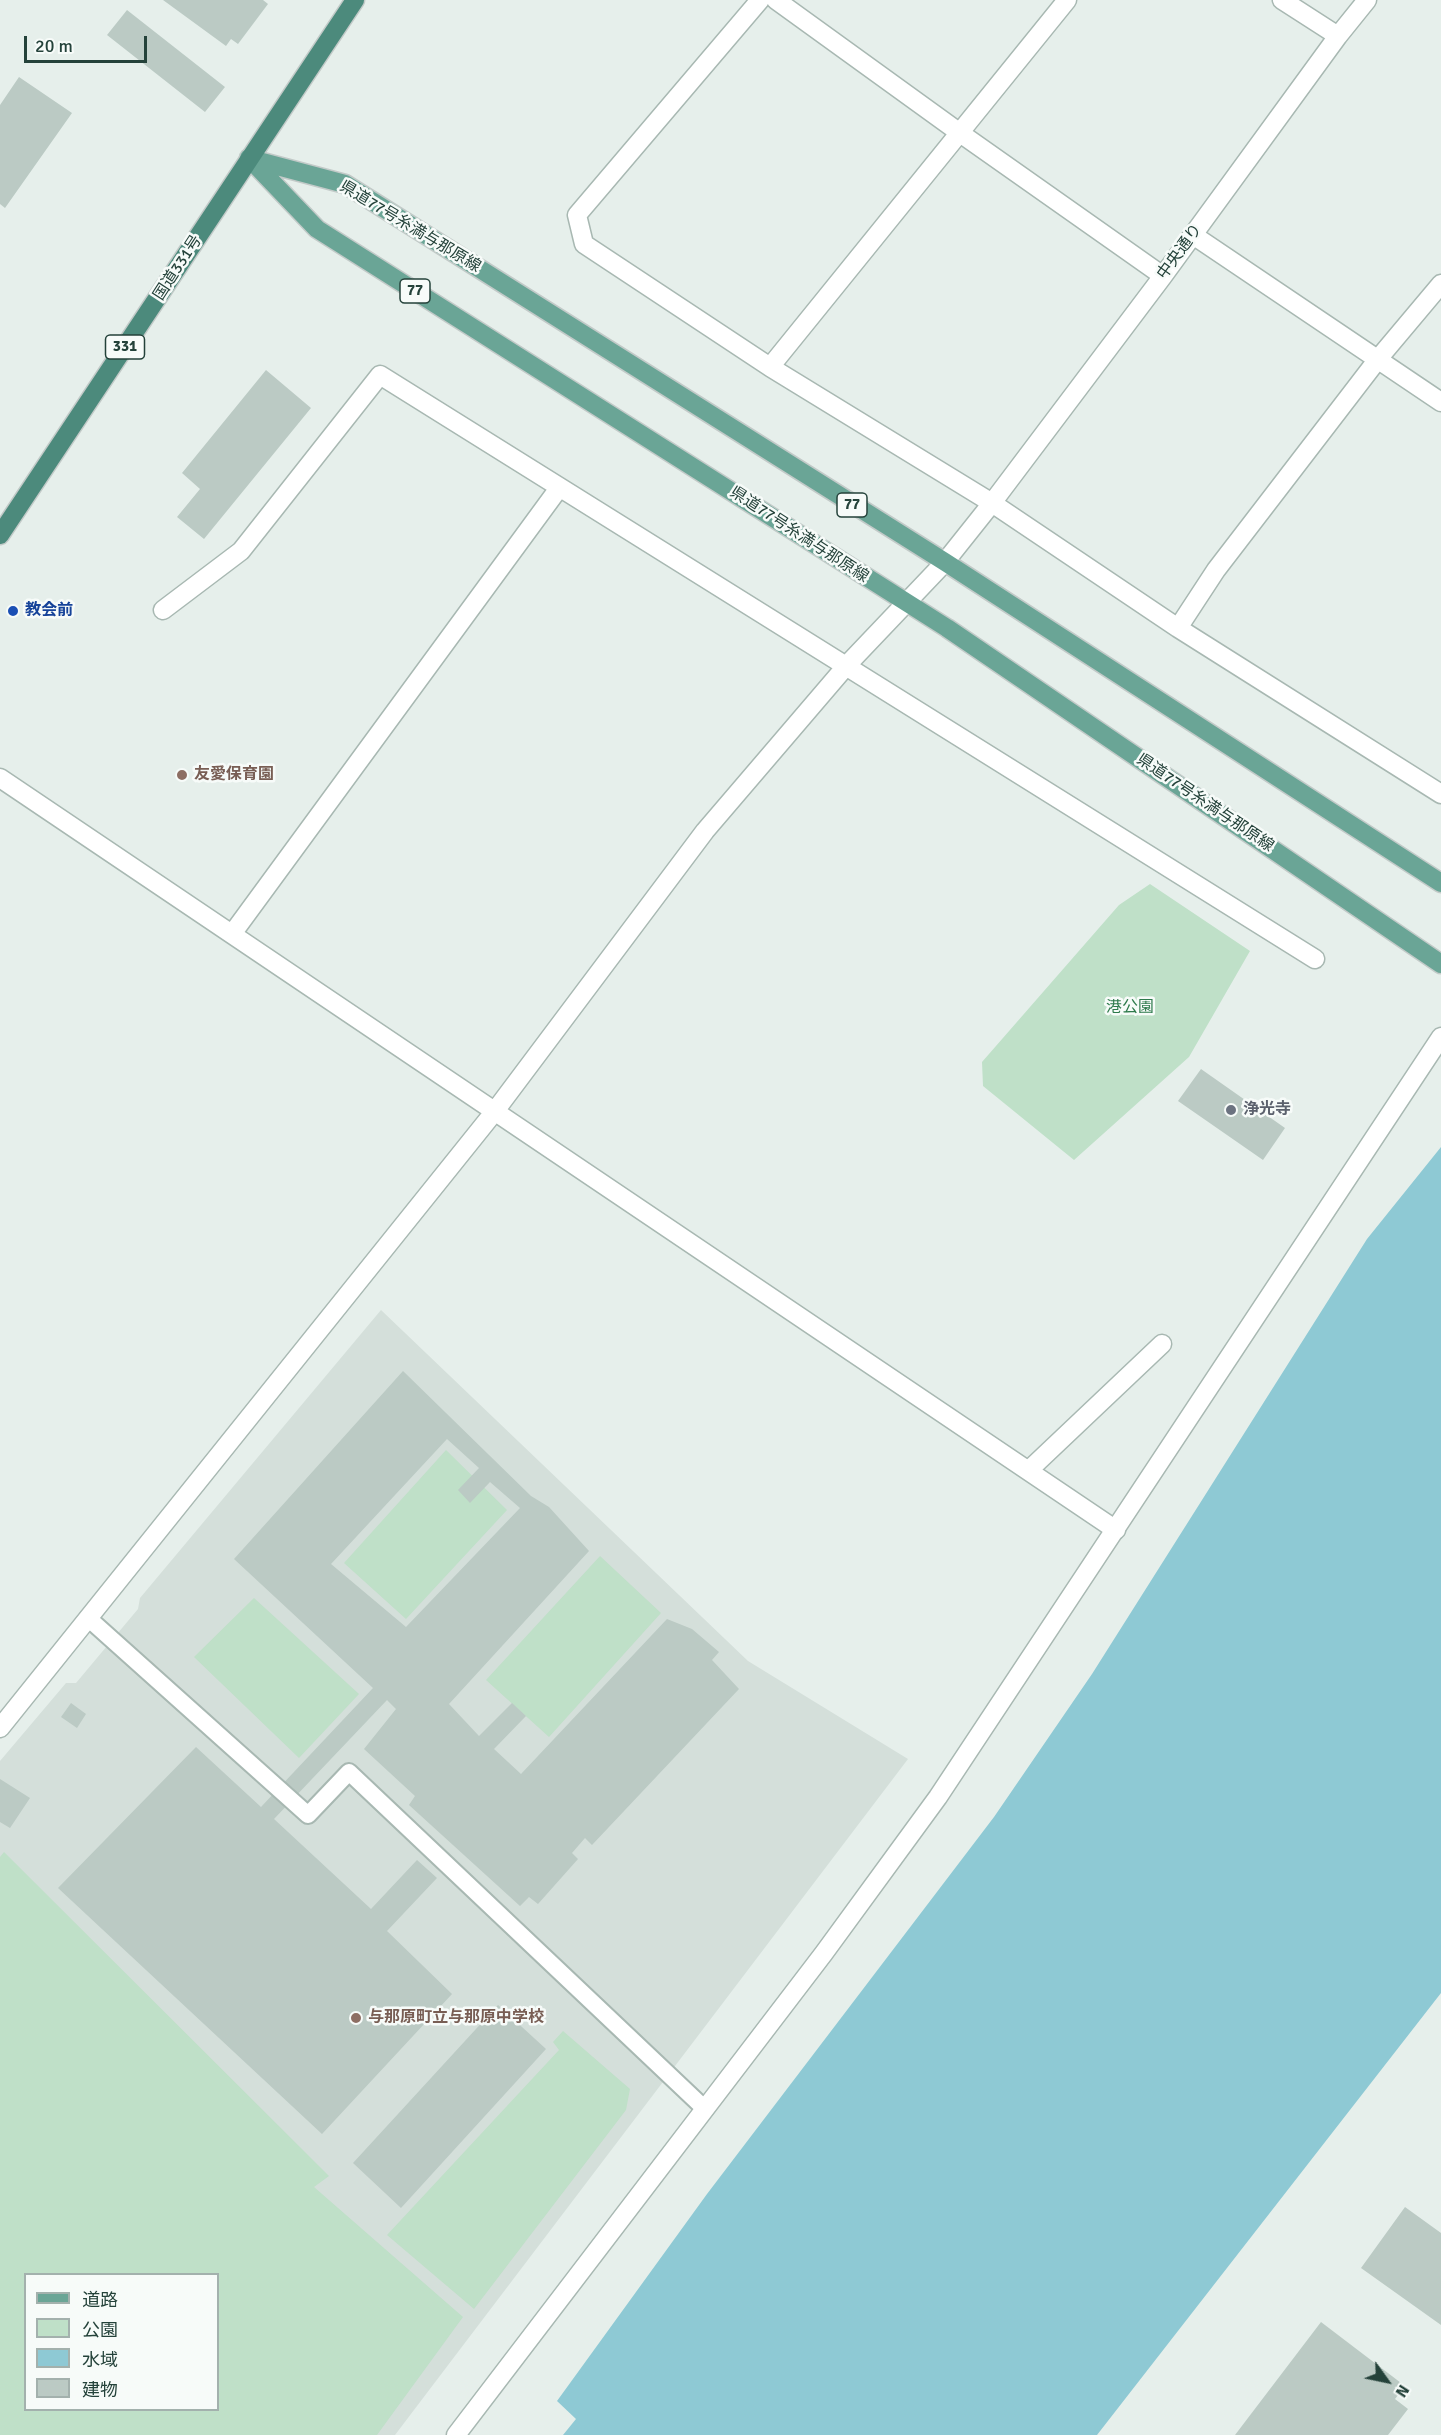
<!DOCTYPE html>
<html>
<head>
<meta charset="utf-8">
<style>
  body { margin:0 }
  #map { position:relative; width:1441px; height:2435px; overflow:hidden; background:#e6efeb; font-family:Signika,"Noto Sans JP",sans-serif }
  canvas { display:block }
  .legend { position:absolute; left:24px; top:2273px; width:195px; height:138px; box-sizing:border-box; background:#f7fbf9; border:2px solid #a3b1ad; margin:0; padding:8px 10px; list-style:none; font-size:18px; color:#24423a }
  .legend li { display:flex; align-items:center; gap:12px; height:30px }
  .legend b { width:30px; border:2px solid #a3b1ad }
  .north { position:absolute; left:1357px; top:2351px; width:60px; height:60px; -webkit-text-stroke:4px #f7fbf9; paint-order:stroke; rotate:123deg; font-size:16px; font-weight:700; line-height:24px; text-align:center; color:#24423a }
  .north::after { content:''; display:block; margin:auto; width:21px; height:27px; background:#24423a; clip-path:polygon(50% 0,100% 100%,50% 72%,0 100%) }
  .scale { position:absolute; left:24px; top:36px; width:123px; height:27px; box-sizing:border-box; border:3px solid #24423a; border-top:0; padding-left:8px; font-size:18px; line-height:21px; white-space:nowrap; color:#24423a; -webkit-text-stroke:4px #f7fbf9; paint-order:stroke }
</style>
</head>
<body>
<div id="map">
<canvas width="1441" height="2435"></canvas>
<ul class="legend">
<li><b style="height:8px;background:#6aa596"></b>道路</li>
<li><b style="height:16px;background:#bfe0c8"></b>公園</li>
<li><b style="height:16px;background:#8ec9d4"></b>水域</li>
<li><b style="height:16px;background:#bbcac4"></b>建物</li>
</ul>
<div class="north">N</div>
<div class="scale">20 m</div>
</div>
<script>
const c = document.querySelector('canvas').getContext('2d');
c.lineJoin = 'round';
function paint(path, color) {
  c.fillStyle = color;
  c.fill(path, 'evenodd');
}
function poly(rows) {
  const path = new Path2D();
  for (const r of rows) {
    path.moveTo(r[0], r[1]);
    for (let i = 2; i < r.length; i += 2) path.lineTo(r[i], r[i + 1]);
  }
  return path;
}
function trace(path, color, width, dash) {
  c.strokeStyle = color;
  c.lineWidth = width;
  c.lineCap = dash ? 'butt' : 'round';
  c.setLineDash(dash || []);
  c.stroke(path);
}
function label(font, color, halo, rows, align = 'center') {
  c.font = font + ' Signika,"Noto Sans JP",sans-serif';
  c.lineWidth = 5;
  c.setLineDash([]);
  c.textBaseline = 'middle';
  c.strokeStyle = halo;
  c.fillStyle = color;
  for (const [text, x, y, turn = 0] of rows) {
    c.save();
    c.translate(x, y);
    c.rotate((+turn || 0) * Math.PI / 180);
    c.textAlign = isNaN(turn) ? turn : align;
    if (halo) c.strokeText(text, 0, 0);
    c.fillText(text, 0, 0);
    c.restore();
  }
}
paint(poly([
  [381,1310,748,1661,908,1759,395,2435,0,2435,0,1761,66,1683,76,1683,138,1609,140,1598],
  [26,2274,218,2274,218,2410,26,2410]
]), '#d4dfda');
paint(poly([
  [1150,884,1250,951,1189,1057,1074,1160,983,1086,982,1062,1119,905],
  [446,1450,507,1510,406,1619,344,1563],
  [600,1556,661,1613,549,1737,486,1680],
  [254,1598,359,1694,299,1758,194,1657],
  [4,1852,329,2176,314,2187,463,2317,377,2435,0,2435,0,1857],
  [26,2274,218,2274,218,2410,26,2410],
  [563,2031,630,2089,626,2110,474,2309,387,2235,559,2050,553,2042]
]), '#bfe0c8');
paint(poly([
  [1441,1147,1441,1993,1097,2435,563,2435,576,2419,557,2401,707,2194,994,1817,1092,1674,1367,1239]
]), '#8ec9d4');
paint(poly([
  [163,0,263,0,268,4,238,44,231,39,226,46],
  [127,10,225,87,205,112,107,35],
  [19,77,72,113,5,208,0,204,0,105],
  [266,370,311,408,204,539,177,517,200,489,182,473],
  [1201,1069,1285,1128,1263,1160,1178,1101],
  [403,1371,531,1496,549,1507,589,1551,449,1704,479,1736,512,1703,526,1716,494,1749,521,1774,667,1619,692,1629,719,1652,712,1660,739,1689,592,1845,585,1838,572,1853,578,1859,538,1904,529,1897,520,1906,409,1805,415,1796,364,1749,396,1709,387,1700,274,1819,371,1909,417,1860,437,1878,387,1931,452,1994,322,2134,58,1888,196,1747,261,1807,373,1688,234,1559],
  [447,1439,479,1468,458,1490,470,1503,490,1482,520,1508,406,1627,331,1564],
  [71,1703,86,1714,77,1728,61,1717],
  [0,1779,30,1798,10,1828,0,1822],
  [498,2005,546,2049,401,2208,353,2163],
  [1405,2207,1441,2233,1441,2325,1361,2268],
  [1321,2322,1405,2386,1395,2399,1408,2409,1388,2435,1235,2435]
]), '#bbcac4');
const service = poly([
  [88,1618,308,1815,349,1772,705,2109]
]);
const minor = poly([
  [760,0,577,215,584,244,770,367,992,503,1178,628,1441,794],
  [776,0,960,133,1163,276],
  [1282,0,1338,36],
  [1193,235,1441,402],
  [770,367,1067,0],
  [163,610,241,551,380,375,1315,959],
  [1178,628,1216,570,1378,359,1441,284],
  [0,778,1116,1530],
  [232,934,559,488],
  [1029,1470,1162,1344],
  [0,1728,495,1111,705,831,847,665,945,562,992,503,1163,276,1338,36,1367,0]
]);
const tertiary = poly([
  [456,2435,824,1953,938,1797,1441,1037]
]);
const primary = poly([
  [249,158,317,229,947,628,1441,964],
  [251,159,345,184,945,562,1441,883]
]);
const trunk = poly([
  [0,535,355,0]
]);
trace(service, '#a8b8b2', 20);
trace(minor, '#a8b8b2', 21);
trace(tertiary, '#a8b8b2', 21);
trace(primary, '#c2cac8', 21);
trace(trunk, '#c2cac8', 21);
trace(service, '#fff', 16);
trace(minor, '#fff', 18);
trace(tertiary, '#fff', 18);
trace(primary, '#6aa596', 18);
trace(trunk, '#4c8a7c', 18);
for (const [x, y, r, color] of [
  [13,611,6,"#1a4fb4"],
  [182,775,6,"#8d6e63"],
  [1231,1110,6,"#6b7280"],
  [356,2018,6,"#8d6e63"]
]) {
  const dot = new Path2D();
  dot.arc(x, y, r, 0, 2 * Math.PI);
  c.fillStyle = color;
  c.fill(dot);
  trace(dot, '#f7fbf9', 2);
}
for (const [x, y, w] of [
  [415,291,30],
  [125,347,39],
  [852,505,30]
]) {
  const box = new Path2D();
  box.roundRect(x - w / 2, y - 12, w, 24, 4.5);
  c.fillStyle = '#f7fbf9';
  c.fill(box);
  trace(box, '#24423a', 1.5);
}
label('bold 15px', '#24423a', null, [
  ["77",415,291],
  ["331",125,347],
  ["77",852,505]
]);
label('16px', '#24423a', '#f7fbf9', [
  ["県道77号糸満与那原線",410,227,31],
  ["中央通り",1180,252,-54],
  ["国道331号",178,268,-57],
  ["県道77号糸満与那原線",799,535,33],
  ["県道77号糸満与那原線",1205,803,34]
]);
label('bold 16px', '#164399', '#f7fbf9', [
  ["教会前",25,611]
], 'left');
label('bold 16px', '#785e54', '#f7fbf9', [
  ["友愛保育園",194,775],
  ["与那原町立与那原中学校",368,2018]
], 'left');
label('16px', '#2d7a4b', '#f7fbf9', [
  ["港公園",1130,1008]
]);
label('bold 16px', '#5b616d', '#f7fbf9', [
  ["浄光寺",1243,1110]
], 'left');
</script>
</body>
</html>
